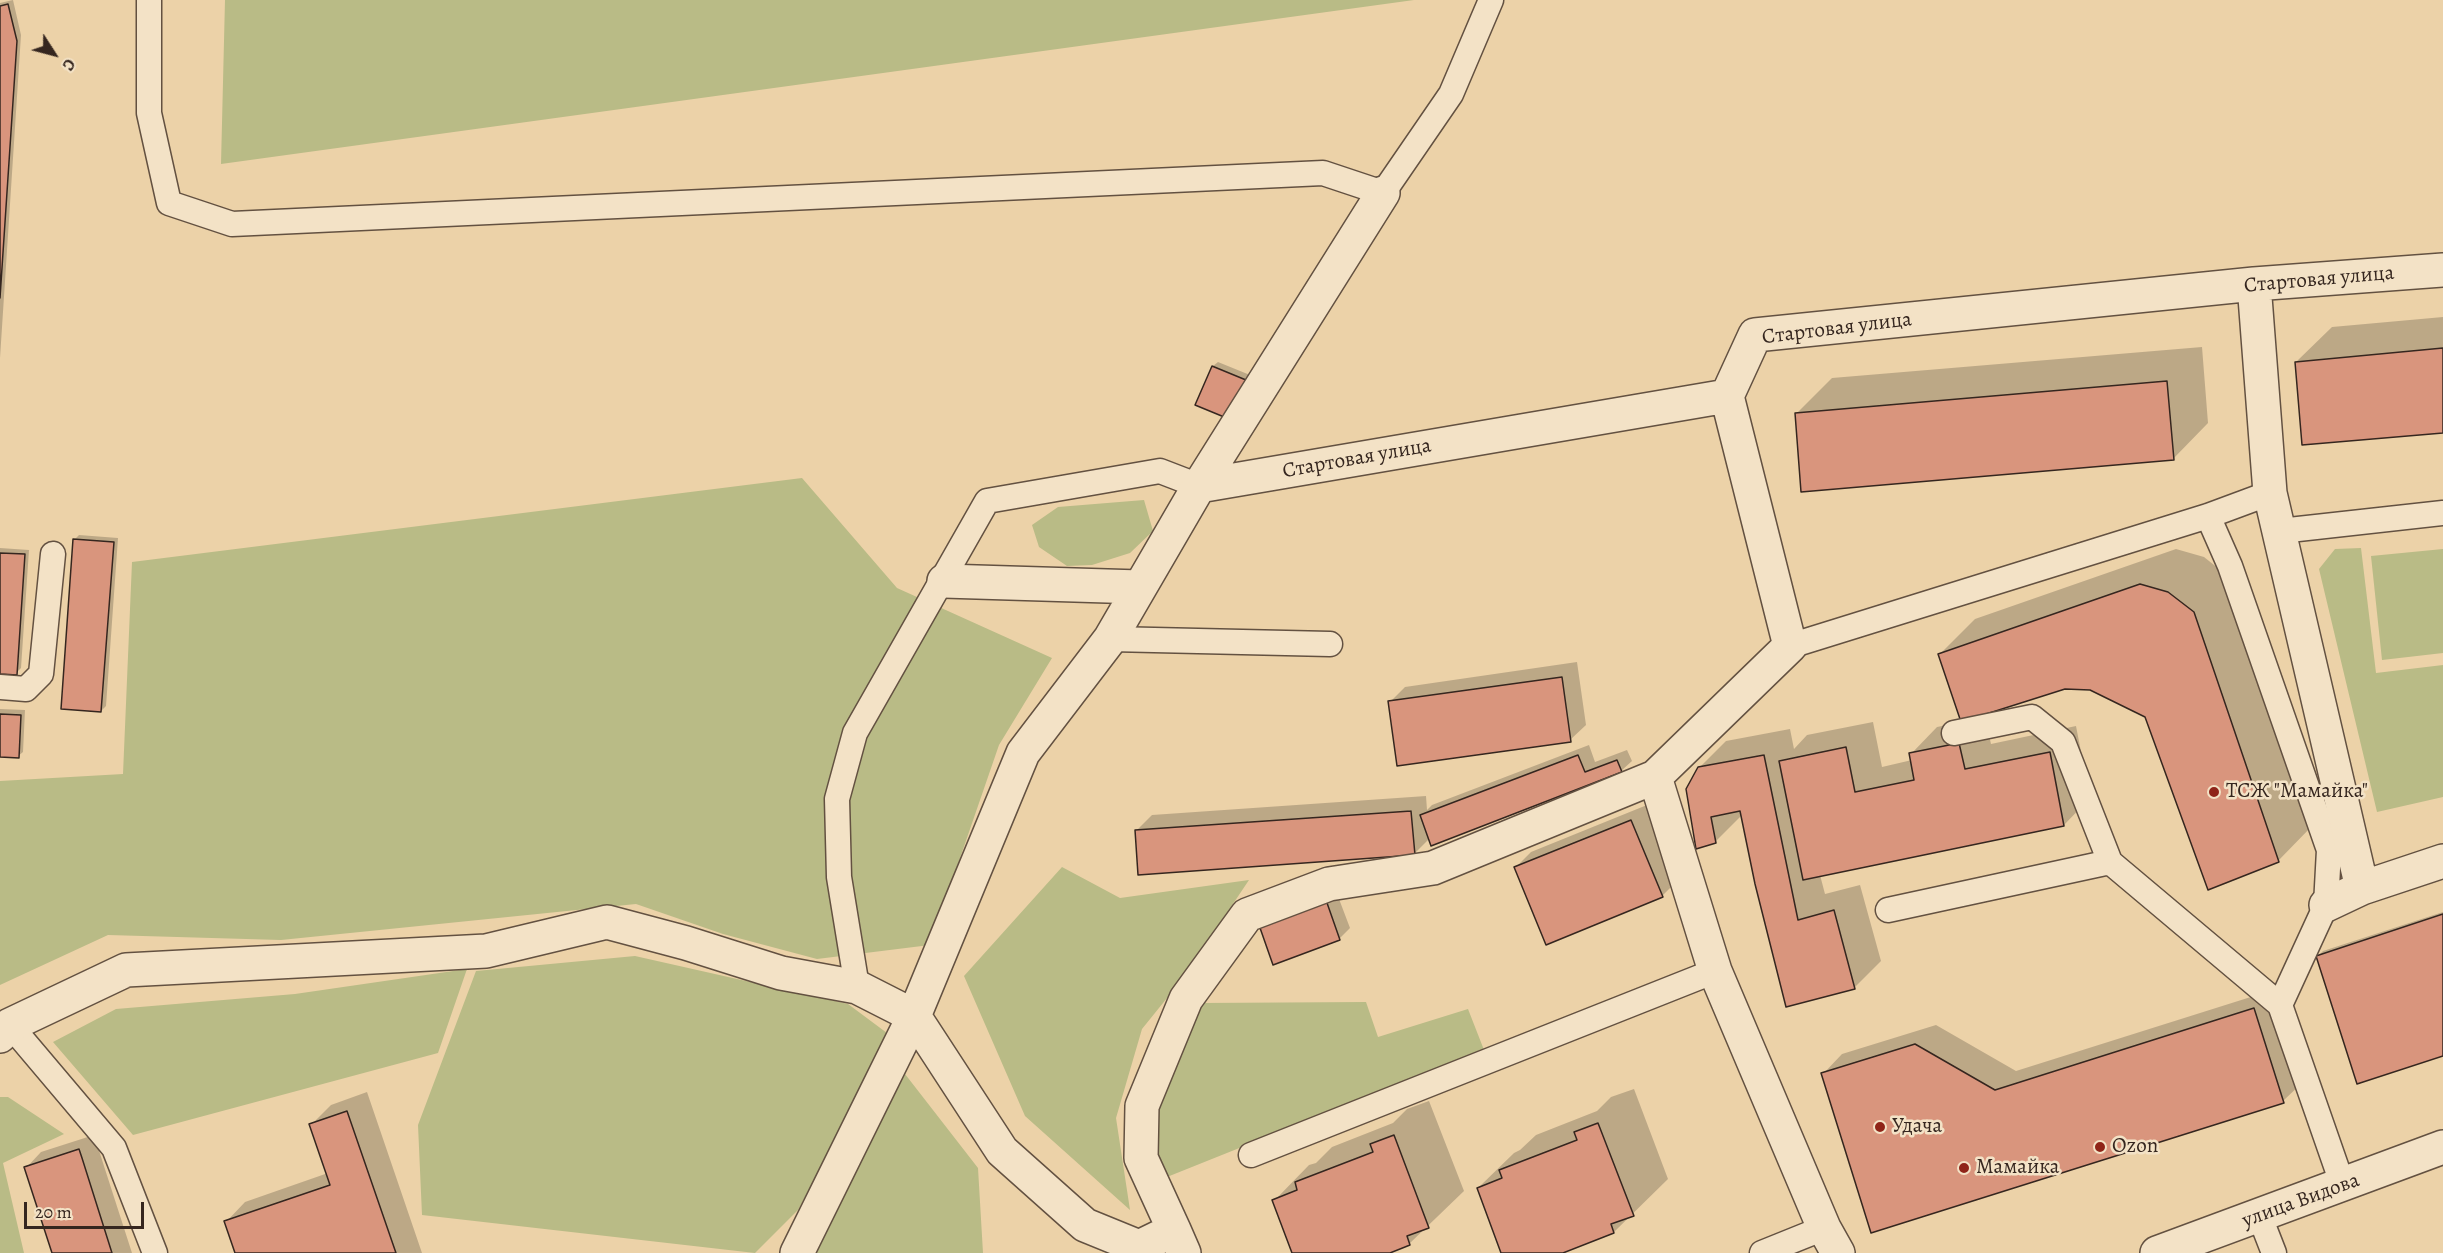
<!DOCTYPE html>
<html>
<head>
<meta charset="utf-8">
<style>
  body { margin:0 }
  #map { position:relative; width:2443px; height:1253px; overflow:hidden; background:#ecd2a8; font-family:Alegreya,serif }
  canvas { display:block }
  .north { position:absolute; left:24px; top:24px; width:60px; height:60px; -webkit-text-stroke:4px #f3e2c6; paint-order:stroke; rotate:126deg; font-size:16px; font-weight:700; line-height:24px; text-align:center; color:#35261f }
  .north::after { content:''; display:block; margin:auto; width:21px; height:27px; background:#35261f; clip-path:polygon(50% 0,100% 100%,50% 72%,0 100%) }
  .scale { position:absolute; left:24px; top:1202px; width:120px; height:27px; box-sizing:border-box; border:3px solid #35261f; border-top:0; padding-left:8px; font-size:18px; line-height:21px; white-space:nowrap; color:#35261f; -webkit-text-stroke:4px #f3e2c6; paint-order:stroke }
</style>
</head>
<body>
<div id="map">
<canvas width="2443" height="1253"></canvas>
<div class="north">С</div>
<div class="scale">20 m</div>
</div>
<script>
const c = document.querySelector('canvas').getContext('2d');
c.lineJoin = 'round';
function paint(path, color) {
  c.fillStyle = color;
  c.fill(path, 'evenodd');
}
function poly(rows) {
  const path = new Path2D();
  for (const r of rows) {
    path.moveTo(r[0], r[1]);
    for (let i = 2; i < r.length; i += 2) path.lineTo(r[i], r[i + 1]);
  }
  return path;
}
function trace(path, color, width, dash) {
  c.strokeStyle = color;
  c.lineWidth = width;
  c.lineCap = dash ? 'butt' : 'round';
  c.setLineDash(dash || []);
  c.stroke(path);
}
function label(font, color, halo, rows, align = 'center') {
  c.font = font + ' Alegreya,serif';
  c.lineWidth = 5;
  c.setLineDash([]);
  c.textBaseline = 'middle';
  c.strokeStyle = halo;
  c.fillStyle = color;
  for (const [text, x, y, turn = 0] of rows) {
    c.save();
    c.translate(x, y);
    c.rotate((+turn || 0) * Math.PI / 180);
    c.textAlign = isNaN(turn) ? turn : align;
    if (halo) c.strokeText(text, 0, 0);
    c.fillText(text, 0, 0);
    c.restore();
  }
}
paint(poly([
  [225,0,1414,0,221,164],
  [802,478,897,588,1052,658,999,745,930,945,817,959,723,934,636,904,281,940,108,935,0,985,0,781,123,774,132,562],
  [1144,500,1153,531,1130,553,1092,565,1067,566,1039,547,1032,525,1058,507],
  [2361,548,2376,673,2443,665,2443,797,2377,812,2319,569,2335,549],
  [2443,549,2443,653,2382,660,2371,556],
  [1062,867,1120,898,1249,880,1184,977,1142,1029,1116,1118,1130,1210,1025,1116,964,976],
  [635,956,848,1004,891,1036,798,1210,755,1253,422,1215,418,1125,476,971],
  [467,969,438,1053,133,1135,53,1042,116,1009,295,994],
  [1366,1002,1378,1037,1468,1009,1484,1050,1167,1177,1153,1153,1157,1110,1199,1003],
  [905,1074,978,1168,983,1253,815,1253],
  [0,1097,8,1097,64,1134,3,1163,24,1253,0,1253]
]), '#b9bb86');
paint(poly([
  [13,0,21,35,0,358,0,3],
  [2443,317,2443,431,2296,362,2332,327],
  [2202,347,2208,423,2173,459,1796,414,1832,378],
  [1218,362,1250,375,1229,418,1197,404,1213,366],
  [79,535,118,538,106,706,101,711,74,540],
  [0,548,29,550,21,668,16,673,0,672],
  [2176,549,2204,557,2229,577,2313,825,2278,861,2147,716,2090,688,2065,687,1966,719,1985,717,1991,744,2076,726,2090,798,2064,825,1820,875,1825,894,1860,885,1881,961,1854,988,1788,1005,1742,815,1715,842,1699,768,1726,741,1790,729,1794,749,1807,735,1873,722,1882,767,1912,760,1911,754,1937,727,1962,722,1940,654,1975,619],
  [1577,662,1586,725,1570,740,1390,702,1405,687],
  [0,709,25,710,23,752,18,756,0,755],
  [1589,745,1595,762,1627,750,1632,761,1621,771,1430,838,1414,854,1136,831,1152,815,1426,796,1427,810,1432,805],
  [1647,805,1677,881,1662,896,1516,867,1531,852],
  [1336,891,1350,928,1339,939,1260,925],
  [2443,912,2443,1054,2318,956,2323,951],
  [2273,990,2303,1082,2283,1101,1872,1231,1823,1074,1842,1054,1936,1025,2016,1071],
  [1634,1089,1668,1179,1614,1232,1559,1253,1503,1253,1478,1188,1514,1153,1520,1150,1536,1135,1597,1111,1611,1097],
  [367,1092,422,1253,236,1253,226,1222,245,1202,328,1173,311,1125,331,1105],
  [1429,1101,1464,1191,1409,1244,1386,1253,1294,1253,1274,1201,1309,1165,1316,1163,1332,1147,1393,1123,1407,1109],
  [94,1135,132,1253,53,1253,26,1168,41,1152]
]), '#0003');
const building = poly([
  [8,4,17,41,0,298,0,6,8,4],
  [2443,348,2443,433,2302,445,2295,362,2443,348],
  [1212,366,1246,380,1229,419,1195,405,1212,366],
  [2167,381,2174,460,1801,492,1795,413,2167,381],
  [73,539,114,542,101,712,61,709,73,539],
  [0,553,25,554,17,675,0,674,0,553],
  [2140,584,2168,592,2194,612,2279,862,2208,890,2145,717,2090,690,2065,689,1961,722,1938,654,2140,584],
  [1562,677,1571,742,1397,766,1388,701,1562,677],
  [0,714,21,715,19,758,0,757,0,714],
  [1959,743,1965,769,2050,752,2064,826,1803,880,1779,761,1846,747,1855,792,1914,780,1909,753,1959,743],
  [1578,755,1585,772,1617,760,1622,772,1431,846,1420,815,1578,755],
  [1764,755,1798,920,1834,910,1855,989,1786,1007,1755,884,1740,811,1711,817,1716,843,1696,849,1686,789,1698,767,1764,755],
  [1411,811,1415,855,1138,875,1135,830,1411,811],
  [1631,820,1663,897,1546,945,1514,867,1631,820],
  [1326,900,1340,940,1273,965,1259,925,1326,900],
  [2443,914,2443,1056,2357,1084,2316,956,2443,914],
  [2254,1008,2284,1103,1871,1233,1821,1073,1915,1044,1995,1090,2254,1008],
  [347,1111,396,1253,235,1253,224,1221,330,1185,309,1124,347,1111],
  [1598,1123,1634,1216,1611,1224,1614,1233,1563,1253,1501,1253,1477,1188,1502,1178,1499,1170,1577,1140,1574,1132,1598,1123],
  [1394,1135,1429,1228,1407,1236,1410,1245,1390,1253,1292,1253,1272,1200,1297,1190,1295,1182,1373,1152,1370,1144,1394,1135],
  [79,1149,82,1158,112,1253,52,1253,24,1167,79,1149]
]);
paint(building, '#d9957d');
trace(building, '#35261f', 1.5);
const service = poly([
  [149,0,149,113,169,203,232,224,1323,173,1383,193,1451,94,1491,0],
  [2208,516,2230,566,2329,850,2326,905,2280,1005,2343,1186],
  [2280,531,2443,513],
  [1110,639,1330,644],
  [1790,646,2208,516,2270,493],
  [0,687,26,689,41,674,53,554],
  [1954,733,2032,717,2063,742,2110,862],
  [1888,910,2110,862,2280,1005],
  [857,987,839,877,837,799,855,733,987,501,1160,471,1199,486],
  [10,1025,114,1148,155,1253],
  [1251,1155,1715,971],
  [2260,1217,2274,1253],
  [1762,1253,1824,1228]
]);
const minor = poly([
  [2254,284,2270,493,2362,888],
  [1199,486,1727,396,1755,335,2254,284,2443,270],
  [944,581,1140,587],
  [1655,777,1715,971,1824,1228,1838,1253],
  [2326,905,2362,888,2443,861],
  [0,1036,10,1025,126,970,486,951,607,922,686,943,781,973,857,987,914,1016,1002,1151,1085,1225,1139,1247,1174,1230,1184,1253],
  [1174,1230,1141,1158,1142,1106,1186,999,1247,915,1329,884,1433,868,1655,777,1790,646,1727,396],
  [797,1253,914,1016,1023,753,1110,639,1199,486,1383,193]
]);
const tertiary = poly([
  [2157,1253,2443,1147]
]);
trace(service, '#635141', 27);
trace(minor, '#635141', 36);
trace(tertiary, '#635141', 36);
trace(service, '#f3e2c6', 24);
trace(minor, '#f3e2c6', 33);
trace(tertiary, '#f3e2c6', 33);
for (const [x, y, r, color] of [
  [2214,792,6,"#8f2418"],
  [1880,1127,6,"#8f2418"],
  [2100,1147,6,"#8f2418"],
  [1964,1168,6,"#8f2418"]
]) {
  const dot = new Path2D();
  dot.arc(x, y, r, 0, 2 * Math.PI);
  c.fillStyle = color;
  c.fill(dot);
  trace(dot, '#f3e2c6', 2);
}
label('21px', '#35261f', '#f3e2c6', [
  ["Стартовая улица",2319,280,-5],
  ["Стартовая улица",1837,329,-7],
  ["Стартовая улица",1357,459,-10],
  ["улица Видова",2301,1201,-20]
]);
label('21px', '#35261f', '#f3e2c6', [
  ["ТСЖ \"Мамайка\"",2226,792],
  ["Удача",1892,1127],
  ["Ozon",2112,1147],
  ["Мамайка",1976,1168]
], 'left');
</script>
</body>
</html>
